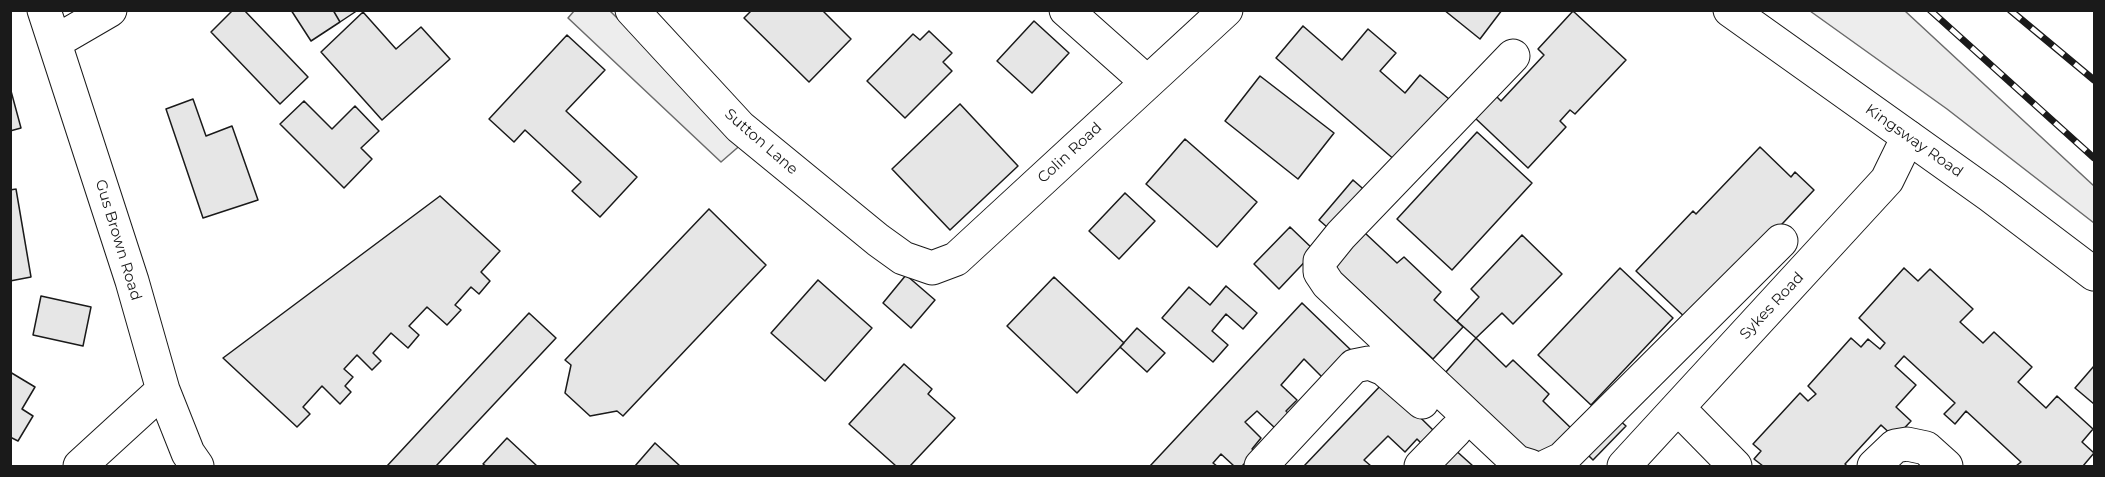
<!DOCTYPE html>
<html>
<head>
<meta charset="utf-8">
<style>
  body { margin:0 }
  #map { position:relative; width:2105px; height:477px; overflow:hidden; background:#fff; font-family:Montserrat,sans-serif }
  canvas { display:block }
  .frame { position:absolute; inset:0; border:12px solid #1a1a1a; pointer-events:none }
</style>
</head>
<body>
<div id="map">
<canvas width="2105" height="477"></canvas>
<div class="frame"></div>
</div>
<script>
const c = document.querySelector('canvas').getContext('2d');
c.lineJoin = 'round';
function paint(path, color) {
  c.fillStyle = color;
  c.fill(path, 'evenodd');
}
function poly(rows) {
  const path = new Path2D();
  for (const r of rows) {
    path.moveTo(r[0], r[1]);
    for (let i = 2; i < r.length; i += 2) path.lineTo(r[i], r[i + 1]);
  }
  return path;
}
function trace(path, color, width, dash) {
  c.strokeStyle = color;
  c.lineWidth = width;
  c.lineCap = dash ? 'butt' : 'round';
  c.setLineDash(dash || []);
  c.stroke(path);
}
function label(font, color, halo, rows, align = 'center') {
  c.font = font + ' Montserrat,sans-serif';
  c.lineWidth = 4.5;
  c.setLineDash([]);
  c.textBaseline = 'middle';
  c.strokeStyle = halo;
  c.fillStyle = color;
  for (const [text, x, y, turn = 0] of rows) {
    c.save();
    c.translate(x, y);
    c.rotate((+turn || 0) * Math.PI / 180);
    c.textAlign = isNaN(turn) ? turn : align;
    if (halo) c.strokeText(text, 0, 0);
    c.fillText(text, 0, 0);
    c.restore();
  }
}
const built = poly([
  [574,11,610,11,744,142,721,162,568,18,574,11],
  [1810,11,1905,11,2094,186,2094,223,1947,109,1810,11]
]);
paint(built, '#ededed');
trace(built, '#6a6a6a', 1.5);
const building = poly([
  [233,10,244,10,308,77,280,104,211,32,233,10],
  [291,10,333,10,340,22,311,41,291,10],
  [333,10,358,10,340,22,333,10],
  [752,10,822,10,851,39,809,82,744,18,752,10],
  [1444,10,1502,10,1480,39,1444,10],
  [1573,11,1626,60,1575,114,1570,110,1560,121,1566,127,1528,168,1474,117,1494,94,1501,101,1544,55,1538,49,1573,11],
  [363,12,396,49,421,27,450,59,382,120,321,52,363,12],
  [1034,21,1069,53,1032,93,997,61,1034,21],
  [1303,26,1342,60,1368,29,1396,53,1380,71,1405,93,1420,75,1449,99,1396,161,1276,58,1303,26],
  [929,31,952,53,943,62,952,71,905,118,867,81,913,34,920,40,929,31],
  [567,35,605,70,566,111,637,177,600,217,572,191,581,182,525,130,514,142,489,119,567,35],
  [1260,76,1334,133,1298,179,1225,121,1260,76],
  [11,91,21,128,10,131,10,91,11,91],
  [193,99,206,136,232,126,258,200,203,218,166,109,193,99],
  [304,101,332,129,355,106,379,131,361,148,372,159,344,188,280,124,304,101],
  [960,104,1018,166,950,230,892,169,960,104],
  [1477,132,1532,183,1452,270,1397,219,1477,132],
  [1185,139,1257,202,1217,247,1146,184,1185,139],
  [1760,147,1791,177,1795,172,1814,190,1690,322,1636,271,1693,211,1696,214,1760,147],
  [1353,180,1369,194,1335,234,1319,220,1353,180],
  [16,189,31,277,10,281,10,190,16,189],
  [1125,193,1155,221,1119,259,1089,231,1125,193],
  [440,196,500,251,481,272,490,281,479,294,471,287,455,305,461,310,447,325,427,307,409,326,419,335,408,348,391,333,373,353,381,361,372,370,357,355,344,369,353,377,345,386,351,392,340,404,322,386,303,407,310,414,297,427,223,358,440,196],
  [709,209,766,265,623,416,617,411,590,416,565,393,571,365,565,360,709,209],
  [1290,227,1315,251,1279,289,1254,264,1290,227],
  [1365,233,1397,263,1404,257,1441,292,1434,300,1463,327,1433,359,1334,267,1365,233],
  [1522,235,1562,274,1513,324,1502,313,1476,338,1457,321,1479,297,1471,289,1522,235],
  [1620,268,1673,318,1591,405,1538,355,1620,268],
  [1904,268,1918,281,1930,269,1973,309,1960,322,1983,343,1994,332,2032,367,2018,382,2046,408,2057,396,2093,429,2082,442,2094,453,2083,466,2016,466,2021,462,1966,411,1955,424,1944,414,1955,403,1904,356,1895,366,1916,385,1896,407,1911,421,1895,438,1881,425,1845,464,1847,466,1763,466,1754,459,1761,451,1753,444,1800,393,1808,401,1816,394,1808,386,1851,338,1861,347,1868,339,1880,349,1885,343,1859,318,1904,268],
  [906,275,935,300,911,328,883,303,906,275],
  [1054,277,1124,343,1077,393,1007,326,1054,277],
  [818,280,872,328,825,381,771,333,818,280],
  [1226,286,1257,313,1243,329,1226,314,1212,331,1228,345,1213,362,1162,318,1189,287,1210,305,1226,286],
  [41,296,91,307,83,346,33,335,41,296],
  [1302,303,1354,353,1322,377,1304,359,1281,385,1297,400,1286,411,1289,414,1276,429,1257,411,1245,422,1261,438,1252,449,1256,452,1242,466,1234,466,1221,454,1213,463,1217,466,1150,466,1302,303],
  [529,313,556,338,436,466,387,466,529,313],
  [1137,328,1165,353,1147,372,1120,347,1137,328],
  [1476,338,1506,367,1513,360,1549,394,1543,401,1574,431,1542,465,1445,373,1476,338],
  [904,364,932,389,928,394,955,418,910,466,896,466,849,424,904,364],
  [2094,366,2094,404,2075,388,2094,366],
  [10,372,35,387,22,409,33,416,18,441,10,437,10,372],
  [1384,382,1433,430,1421,443,1417,439,1405,452,1388,436,1364,460,1371,466,1304,466,1384,382],
  [1618,419,1626,426,1593,460,1583,450,1618,419],
  [507,438,537,466,486,466,483,464,507,438],
  [655,443,680,466,635,466,655,443],
  [1453,448,1473,466,1441,466,1453,448]
]);
paint(building, '#e6e6e6');
trace(building, '#1a1a1a', 1.5);
const minor = poly([
  [44,10,132,281,163,390,188,453,197,466],
  [632,10,740,127,878,240,903,258,932,268,956,259,1226,10],
  [1066,10,1147,82],
  [55,42,110,10],
  [1513,56,1341,235,1320,261,1320,272,1328,284,1517,462,1530,466],
  [1678,408,1735,466],
  [80,466,163,390],
  [1261,466,1354,366,1369,363,1384,369,1422,402],
  [1421,466,1455,431],
  [1547,466,1562,459,1781,241],
  [1624,466,1887,180,1908,137],
  [1874,466,1895,446,1907,444,1926,448,1946,466]
]);
const major = poly([
  [1730,10,1991,196,2094,274]
]);
trace(minor, '#1a1a1a', 35);
trace(major, '#1a1a1a', 35);
trace(minor, '#fff', 33);
trace(major, '#fff', 33);
const rail = poly([
  [1930,10,2094,158],
  [2010,10,2094,80]
]);
trace(rail, '#1a1a1a', 7);
trace(rail, '#fff', 4.5, [14]);
label('15px', '#1a1a1a', '#fff', [
  ["Kingsway Road",1914,141,35],
  ["Sutton Lane",761,142,41],
  ["Colin Road",1070,153,-43],
  ["Gus Brown Road",118,240,73],
  ["Sykes Road",1772,306,-47]
]);
</script>
</body>
</html>
